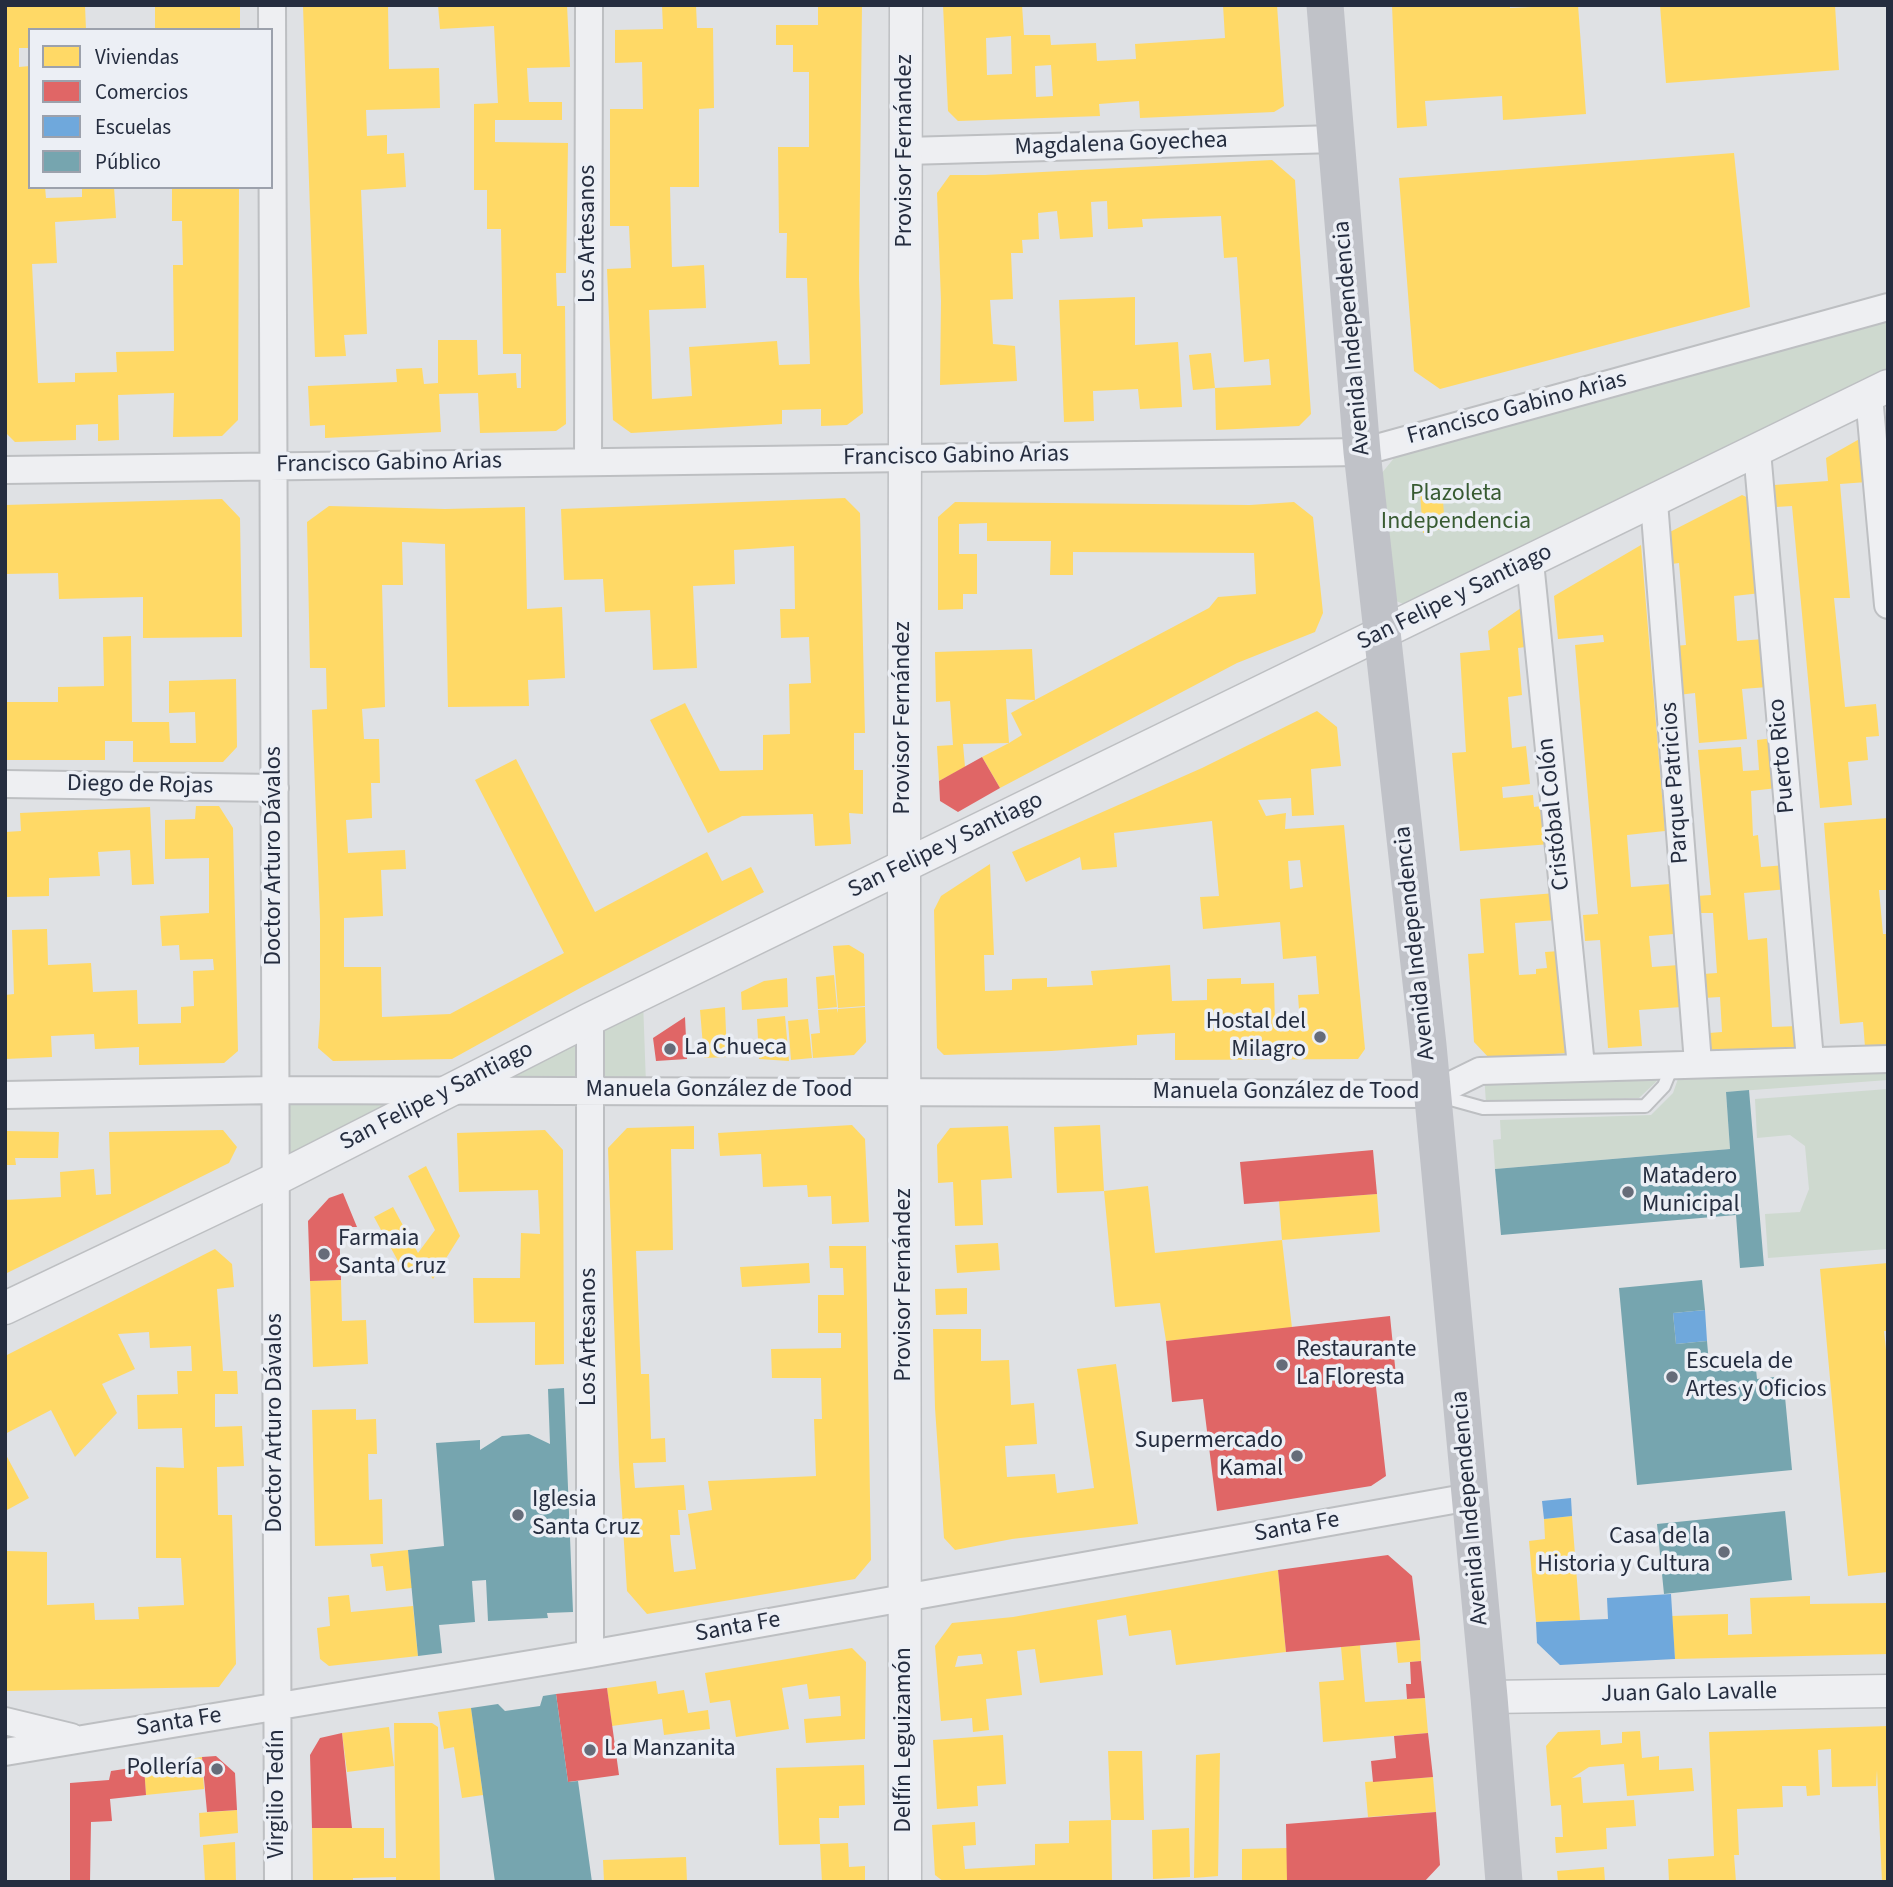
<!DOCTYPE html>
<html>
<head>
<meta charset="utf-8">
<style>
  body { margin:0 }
  #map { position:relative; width:1893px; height:1887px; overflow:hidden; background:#dfe1e4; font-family:"Source Sans 3",sans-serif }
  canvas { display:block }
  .frame { position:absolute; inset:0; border:7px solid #252d3f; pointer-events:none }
  .legend { position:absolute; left:28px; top:28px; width:245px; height:161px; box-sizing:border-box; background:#eceff5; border:2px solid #9ca1ac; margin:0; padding:9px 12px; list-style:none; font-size:21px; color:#252d3f }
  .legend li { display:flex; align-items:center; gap:14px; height:35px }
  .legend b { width:35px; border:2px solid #9ca1ac }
</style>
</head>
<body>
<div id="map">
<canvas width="1893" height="1887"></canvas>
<div class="frame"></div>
<ul class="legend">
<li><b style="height:19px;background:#ffd966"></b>Viviendas</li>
<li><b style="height:19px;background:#e06666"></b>Comercios</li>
<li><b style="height:19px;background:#6fa8dc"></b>Escuelas</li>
<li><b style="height:19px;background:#76a5af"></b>Público</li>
</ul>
</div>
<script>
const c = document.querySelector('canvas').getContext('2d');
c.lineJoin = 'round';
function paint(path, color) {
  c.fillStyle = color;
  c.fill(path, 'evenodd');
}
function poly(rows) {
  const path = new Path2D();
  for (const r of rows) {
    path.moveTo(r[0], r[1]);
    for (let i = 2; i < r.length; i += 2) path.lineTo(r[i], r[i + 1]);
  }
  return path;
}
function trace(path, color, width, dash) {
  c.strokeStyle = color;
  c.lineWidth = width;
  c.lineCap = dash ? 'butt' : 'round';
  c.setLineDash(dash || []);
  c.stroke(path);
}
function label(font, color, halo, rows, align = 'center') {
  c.font = font + ' "Source Sans 3",sans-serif';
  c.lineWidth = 7;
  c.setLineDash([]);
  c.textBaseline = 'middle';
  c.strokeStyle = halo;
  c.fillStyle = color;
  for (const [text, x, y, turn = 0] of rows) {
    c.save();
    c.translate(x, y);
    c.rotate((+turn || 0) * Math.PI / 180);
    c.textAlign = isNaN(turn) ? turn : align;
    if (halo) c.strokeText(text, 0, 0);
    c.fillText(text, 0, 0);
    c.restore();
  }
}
paint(poly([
  [1888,317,1888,375,1411,607,1391,599,1381,474,1399,452],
  [643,1001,646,1084,471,1086],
  [1888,1066,1888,1080,1726,1092,1730,1149,1495,1169,1493,1140,1501,1139,1500,1120,1651,1115,1673,1093,1680,1073],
  [1662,1068,1657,1081,1639,1098,1486,1103,1484,1074],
  [1888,1089,1888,1249,1768,1258,1765,1214,1800,1212,1809,1189,1805,1146,1790,1135,1757,1138,1755,1099],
  [280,1093,434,1095,280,1172]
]), '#ced9cf');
paint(poly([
  [5,5,85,5,86,30,30,30,30,48,19,48,19,67,30,66,30,187,45,187,46,198,82,197,82,187,114,187,116,218,55,222,57,263,32,264,38,383,75,382,75,373,117,372,116,352,174,351,173,265,183,265,182,221,172,221,172,187,239,187,238,420,222,436,173,437,174,393,118,395,119,440,98,441,98,424,76,425,76,440,15,442,5,432],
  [155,5,240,5,240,30,155,30],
  [388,5,389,69,439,68,440,108,366,110,367,136,387,135,387,154,404,153,406,187,361,190,367,334,344,335,346,356,315,357,303,6],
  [438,5,567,5,570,67,527,68,529,102,562,102,562,120,495,120,495,142,568,143,566,273,556,273,557,306,565,306,566,424,556,431,480,433,478,393,439,394,441,432,325,438,325,425,310,426,308,386,397,382,396,369,422,368,424,384,438,383,438,340,477,340,478,375,516,373,517,388,521,388,521,354,503,354,501,229,487,229,487,190,474,190,474,104,498,103,494,26,440,29],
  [662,5,696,5,697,28,713,28,714,108,699,109,699,187,670,187,672,267,704,265,706,308,649,310,652,399,692,396,689,347,777,341,779,365,810,364,807,278,786,278,787,233,779,233,778,147,809,147,809,72,793,72,793,45,776,45,776,25,818,25,818,5,862,5,859,279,863,413,847,425,821,426,821,409,782,410,782,424,631,433,613,420,607,269,631,268,629,226,610,226,610,109,643,109,642,62,615,63,615,30,663,29],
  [943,5,1022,5,1024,35,1050,35,1051,45,1096,43,1097,61,1136,59,1135,44,1225,38,1223,5,1277,5,1284,106,1274,112,1140,118,1139,101,1099,104,1100,116,958,121,948,111],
  [1011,36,1012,74,987,75,986,38],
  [1051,65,1053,96,1036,97,1035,66],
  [1392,5,1510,5,1510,8,1578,5,1586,114,1503,120,1502,96,1425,101,1427,126,1397,128],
  [1660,5,1835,5,1839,70,1666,83],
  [1734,153,1750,307,1440,389,1414,371,1399,178],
  [1272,160,1295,180,1311,414,1299,426,1216,430,1215,388,1193,390,1189,355,1211,353,1215,388,1271,385,1269,359,1244,362,1237,257,1224,258,1221,216,1142,219,1143,227,1108,229,1107,201,1091,202,1093,237,1060,239,1057,211,1038,213,1039,239,1022,240,1023,253,1011,253,1013,299,990,300,993,344,1015,346,1017,381,940,385,941,301,937,193,950,175,985,175],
  [1135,297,1135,345,1178,342,1182,407,1140,409,1138,389,1093,391,1094,421,1064,422,1059,300],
  [1863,437,1867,482,1840,484,1850,598,1834,598,1845,707,1876,704,1879,736,1866,737,1868,760,1848,762,1852,805,1820,808,1792,506,1776,507,1774,485,1828,481,1826,458],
  [1442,487,1445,528,1423,533,1420,492],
  [1742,495,1753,500,1761,593,1734,596,1737,641,1764,639,1768,687,1742,689,1747,739,1699,743,1695,693,1678,695,1674,646,1686,645,1679,563,1664,565,1662,536],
  [845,498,860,513,865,733,854,733,854,770,863,770,863,814,849,813,851,844,815,846,813,814,742,816,708,833,650,720,685,703,720,771,763,770,763,735,790,734,789,684,811,683,809,637,781,638,780,609,795,609,794,546,734,550,735,584,693,586,697,668,653,670,650,610,605,612,603,579,564,580,561,509],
  [222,499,240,518,242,637,143,638,143,597,59,599,58,573,5,574,5,505],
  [955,502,1250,505,1294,502,1313,517,1323,613,1315,632,1237,663,1000,788,982,757,1009,743,1022,735,1011,713,1035,700,1006,699,1009,743,963,744,965,767,939,781,937,746,953,745,950,701,936,702,935,652,1032,649,1035,700,1209,608,1218,597,1256,594,1254,553,1073,552,1073,575,1050,575,1051,541,987,541,987,523,959,524,959,554,977,554,977,594,963,594,963,609,938,610,938,517],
  [329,506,445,509,525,507,527,609,562,607,565,678,528,680,529,706,448,707,445,544,402,542,403,585,382,585,385,707,362,709,364,739,379,739,380,783,371,783,372,818,346,820,348,853,405,850,406,869,381,870,383,916,344,918,344,967,381,967,382,1017,450,1014,564,953,475,780,516,759,595,912,707,852,722,881,751,867,764,892,582,987,452,1059,333,1061,318,1048,320,1018,320,919,312,710,327,709,326,668,310,668,307,522],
  [1641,545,1665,831,1627,835,1631,887,1670,884,1674,934,1649,936,1652,967,1679,965,1682,1007,1639,1010,1642,1046,1608,1048,1600,940,1585,941,1583,915,1598,914,1575,645,1604,642,1603,635,1558,639,1554,596],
  [1528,603,1533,646,1518,648,1522,695,1508,697,1512,748,1526,746,1530,784,1502,787,1503,798,1533,795,1534,807,1548,805,1551,844,1460,851,1452,753,1466,752,1460,653,1490,650,1488,631],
  [131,636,132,722,169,722,170,743,196,743,195,712,169,713,169,681,236,679,237,747,223,762,133,762,133,741,105,741,105,760,5,760,5,702,58,702,58,687,104,686,103,637],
  [1317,711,1337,727,1341,766,1311,769,1314,815,1292,816,1291,798,1258,800,1266,816,1286,813,1285,829,1344,825,1365,1049,1358,1059,1175,1060,1175,1033,1137,1035,1137,1045,1051,1051,944,1055,937,1048,934,910,941,896,990,864,994,955,984,955,985,991,1012,990,1012,979,1047,978,1047,987,1093,985,1091,971,1170,965,1172,1001,1207,1000,1207,979,1241,978,1241,984,1274,983,1275,1025,1300,1024,1298,995,1319,994,1316,956,1283,959,1280,922,1203,929,1200,897,1219,896,1212,821,1114,833,1117,867,1082,870,1080,857,1026,882,1012,852,1202,768],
  [1300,860,1303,887,1290,889,1288,861],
  [1773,738,1777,788,1751,791,1753,836,1758,835,1761,867,1786,865,1788,889,1744,893,1748,940,1767,938,1772,1027,1798,1026,1798,1047,1710,1051,1709,1033,1722,1032,1720,997,1704,998,1703,974,1717,973,1713,913,1698,913,1696,896,1711,895,1698,750,1741,747,1743,771,1759,770,1757,740],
  [196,806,219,806,233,828,238,1051,224,1063,139,1065,139,1047,95,1049,94,1034,51,1036,52,1057,5,1059,5,995,14,994,12,930,47,929,48,965,91,963,93,992,137,990,138,1024,181,1023,181,1007,194,1006,193,971,214,970,213,959,180,960,179,945,162,946,160,916,209,913,209,858,165,859,165,820,195,819],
  [150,807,154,884,132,885,130,850,98,852,100,876,49,878,49,896,5,897,5,832,21,831,20,813],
  [1888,818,1888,890,1879,890,1883,934,1888,934,1888,1046,1865,1047,1863,1022,1840,1024,1824,823],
  [1556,893,1557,920,1515,923,1519,975,1536,974,1536,969,1547,968,1545,952,1560,951,1567,1053,1490,1059,1474,1042,1468,954,1484,953,1480,899],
  [849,945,864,954,865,1006,838,1008,833,946],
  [834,975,837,1007,818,1009,816,977],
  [787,978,788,1007,742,1010,741,992,764,981],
  [725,1007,727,1057,704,1058,700,1010],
  [865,1007,866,1042,854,1055,813,1058,811,1034,820,1033,818,1010,837,1009,838,1013,838,1009],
  [785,1016,789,1061,759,1059,757,1019],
  [808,1019,812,1058,791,1060,788,1021],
  [852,1125,865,1139,869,1222,832,1224,831,1196,808,1197,807,1185,763,1187,761,1154,720,1156,718,1133],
  [1100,1125,1104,1191,1148,1186,1155,1253,1282,1240,1292,1328,1166,1341,1160,1303,1115,1307,1104,1191,1057,1193,1054,1127],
  [694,1126,694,1149,671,1149,673,1250,636,1251,641,1374,649,1374,651,1439,665,1438,666,1462,633,1463,635,1488,684,1485,686,1510,678,1510,680,1535,670,1535,674,1572,696,1569,688,1514,712,1510,708,1481,816,1476,814,1419,822,1419,821,1378,772,1378,771,1349,841,1348,841,1333,818,1333,818,1295,844,1295,843,1268,830,1268,829,1246,866,1246,871,1560,855,1579,647,1614,627,1591,619,1464,608,1148,627,1128],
  [1008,1126,1012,1178,981,1180,983,1225,955,1226,953,1182,938,1183,937,1145,950,1128],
  [223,1130,237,1147,229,1163,5,1274,5,1200,61,1197,60,1172,94,1169,96,1195,111,1194,109,1132],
  [545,1130,563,1150,564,1364,535,1365,535,1322,474,1323,473,1278,520,1278,521,1233,540,1234,538,1190,459,1192,457,1133],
  [5,1131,59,1132,58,1158,15,1158,16,1165,5,1165],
  [426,1166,460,1236,433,1279,428,1272,405,1274,374,1217,393,1207,418,1253,435,1230,408,1176],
  [1377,1194,1380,1232,1282,1240,1279,1201],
  [998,1243,1000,1270,957,1273,955,1245],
  [215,1249,232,1264,234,1287,217,1289,223,1371,237,1371,238,1394,215,1394,215,1427,242,1426,244,1466,217,1467,218,1515,232,1515,236,1664,219,1687,5,1691,5,1551,47,1552,47,1605,94,1603,95,1620,139,1619,138,1607,184,1605,181,1558,156,1558,156,1467,184,1468,182,1428,138,1429,137,1395,178,1394,177,1371,192,1371,191,1346,150,1348,149,1332,118,1334,135,1369,102,1384,117,1413,75,1457,51,1410,5,1434,5,1356],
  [809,1263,810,1283,742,1287,740,1267],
  [1888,1263,1888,1331,1884,1331,1888,1368,1888,1572,1848,1576,1820,1269],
  [341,1280,342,1321,366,1320,368,1364,313,1367,310,1281],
  [967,1288,967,1314,936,1315,935,1289],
  [933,1329,981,1329,981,1361,1009,1360,1011,1405,1034,1403,1037,1444,1005,1446,1007,1477,1055,1474,1057,1493,1094,1488,1077,1369,1116,1364,1138,1524,1012,1539,955,1550,944,1538,935,1408],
  [356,1409,356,1420,376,1419,377,1454,368,1454,369,1500,382,1499,383,1544,315,1546,312,1410],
  [5,1453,29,1498,7,1510,5,1506],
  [1572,1516,1580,1620,1536,1622,1529,1541,1545,1539,1544,1519],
  [408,1550,412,1588,386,1591,383,1566,372,1567,370,1554],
  [1278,1570,1286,1652,1176,1665,1171,1630,1129,1636,1126,1615,1097,1620,1103,1675,1040,1683,1035,1649,1017,1651,1022,1695,986,1699,989,1730,973,1732,972,1718,941,1721,935,1646,952,1623,1013,1617],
  [981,1654,983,1664,955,1667,958,1656],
  [349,1595,351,1612,413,1606,418,1656,329,1666,320,1659,317,1628,330,1626,328,1597],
  [1810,1596,1810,1604,1888,1603,1888,1654,1675,1659,1672,1616,1728,1614,1728,1635,1752,1634,1750,1598],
  [1420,1640,1421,1661,1398,1663,1396,1642],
  [1360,1645,1365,1702,1425,1698,1428,1733,1323,1742,1319,1682,1344,1680,1341,1647],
  [852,1648,866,1662,865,1739,806,1743,804,1719,841,1716,840,1696,809,1699,807,1684,782,1688,789,1729,736,1737,730,1700,710,1703,705,1673],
  [656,1681,658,1694,684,1690,688,1713,708,1710,710,1729,664,1735,662,1719,612,1726,607,1688],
  [471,1708,483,1795,462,1798,454,1747,444,1749,438,1712],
  [394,1723,432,1723,438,1727,440,1882,396,1882,396,1877,353,1878,353,1882,313,1882,312,1828,384,1828,384,1858,396,1858],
  [1888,1726,1888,1882,1882,1882,1877,1770,1876,1786,1832,1787,1831,1749,1818,1750,1820,1795,1807,1796,1806,1786,1782,1786,1783,1807,1737,1809,1739,1855,1734,1855,1736,1882,1669,1882,1668,1859,1714,1856,1709,1732],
  [389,1727,394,1766,347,1772,342,1733],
  [1600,1730,1601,1745,1622,1743,1622,1732,1640,1731,1642,1758,1659,1756,1659,1770,1692,1768,1694,1791,1627,1796,1624,1764,1589,1767,1572,1778,1581,1777,1583,1803,1634,1800,1636,1826,1606,1828,1607,1849,1556,1853,1555,1837,1563,1837,1561,1805,1551,1806,1546,1746,1558,1732],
  [1003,1735,1006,1784,977,1786,978,1806,937,1809,933,1740],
  [1108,1751,1142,1751,1144,1820,1111,1820],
  [1220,1753,1218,1876,1194,1878,1196,1755],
  [202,1757,204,1789,146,1795,144,1766],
  [864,1765,865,1805,839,1806,839,1818,819,1818,820,1844,779,1845,776,1768],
  [1433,1777,1436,1812,1368,1817,1365,1782],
  [237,1810,238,1833,200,1837,199,1813],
  [1111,1820,1112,1882,944,1882,935,1875,932,1825,975,1822,976,1845,963,1846,965,1869,1035,1865,1035,1844,1069,1843,1069,1821],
  [1189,1828,1190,1877,1153,1879,1152,1830],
  [235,1842,236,1882,205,1882,203,1845],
  [848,1843,849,1867,865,1866,865,1882,822,1882,820,1844],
  [1287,1848,1287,1882,1242,1882,1242,1849],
  [686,1857,687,1882,604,1882,603,1860],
  [1604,1867,1605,1882,1558,1882,1557,1871]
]), '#ffd966');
paint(poly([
  [982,757,1000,788,958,812,940,801,939,781],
  [685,1017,687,1059,656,1061,653,1038],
  [1373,1150,1377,1194,1244,1204,1240,1162],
  [343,1193,357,1227,339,1227,341,1280,310,1281,308,1221,329,1198],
  [1390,1316,1396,1376,1375,1378,1386,1476,1371,1486,1217,1511,1203,1399,1172,1402,1166,1341],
  [1388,1555,1412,1576,1420,1640,1286,1652,1278,1570],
  [1421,1661,1425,1698,1407,1699,1406,1684,1411,1684,1410,1662],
  [607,1688,619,1775,568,1782,556,1694],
  [342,1733,352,1828,312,1828,310,1755,320,1738],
  [1428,1733,1433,1777,1373,1782,1371,1761,1396,1758,1394,1736],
  [216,1756,235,1773,237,1810,207,1812,202,1757],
  [144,1766,146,1795,110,1799,112,1821,91,1822,90,1882,70,1882,70,1783,109,1780,111,1771],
  [1436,1812,1440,1865,1424,1882,1287,1882,1286,1824]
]), '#e06666');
paint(poly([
  [1705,1310,1707,1341,1676,1344,1673,1313],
  [1571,1498,1572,1516,1544,1519,1542,1501],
  [1671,1594,1675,1659,1560,1665,1537,1643,1536,1622,1608,1619,1607,1598]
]), '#6fa8dc');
paint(poly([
  [1749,1090,1764,1266,1740,1268,1736,1215,1501,1235,1495,1169,1730,1149,1726,1092],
  [1702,1280,1705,1310,1673,1313,1676,1344,1707,1341,1709,1364,1755,1360,1757,1379,1783,1376,1792,1470,1637,1485,1619,1288],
  [564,1388,573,1612,547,1613,548,1618,488,1621,486,1580,472,1581,475,1622,439,1625,442,1653,418,1656,408,1550,444,1546,436,1443,480,1440,480,1450,502,1436,529,1434,550,1444,548,1389],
  [1785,1511,1792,1580,1664,1594,1657,1524],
  [556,1694,568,1782,578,1781,592,1882,495,1882,471,1708,498,1704,505,1711,540,1706,543,1696]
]), '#76a5af');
const service = poly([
  [1436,1095,1483,1108,1645,1106,1664,1086,1673,1064]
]);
const minor = poly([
  [272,5,278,1882],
  [906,151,1336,139],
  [1869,396,1888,605],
  [1757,451,1810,1060],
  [588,462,589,5],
  [5,470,1362,452,1888,307],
  [1654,502,1698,1063],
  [1530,562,1581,1066],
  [5,784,275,788],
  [590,1019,590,1654],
  [5,1095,275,1090,1433,1094,1480,1071,1888,1059],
  [5,1721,71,1737],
  [5,1752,590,1654,1470,1497]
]);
const tertiary = poly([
  [5,1308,276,1179,590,1019,1888,386],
  [1489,1697,1888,1691],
  [905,1882,904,866,906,5]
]);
trace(service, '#bdbfc2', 16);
trace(minor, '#bdbfc2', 30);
trace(tertiary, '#bdbfc2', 35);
trace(service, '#eeeff2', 12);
trace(minor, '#eeeff2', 26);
trace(tertiary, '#eeeff2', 32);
trace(poly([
  [1325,5,1362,452,1428,1045,1489,1697,1504,1882]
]), '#c0c2c8', 37);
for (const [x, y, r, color] of [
  [1320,1037,7,"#666c79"],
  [670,1049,7,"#666c79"],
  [1628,1192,7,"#666c79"],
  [324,1254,7,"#666c79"],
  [1282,1365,7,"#666c79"],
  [1672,1377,7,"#666c79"],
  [1297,1456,7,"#666c79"],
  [518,1515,7,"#666c79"],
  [1724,1552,7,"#666c79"],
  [590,1750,7,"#666c79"],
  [217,1769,7,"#666c79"]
]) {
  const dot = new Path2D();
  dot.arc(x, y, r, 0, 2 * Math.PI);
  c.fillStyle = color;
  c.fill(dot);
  trace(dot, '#eceff5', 2.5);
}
label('24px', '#252d3f', '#eceff5', [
  ["Magdalena Goyechea",1121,145,-2],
  ["Provisor Fernández",906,151,-90],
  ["Los Artesanos",589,234,-90],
  ["Avenida Independencia",1353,338,-95],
  ["Francisco Gabino Arias",1517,409,-15],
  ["Francisco Gabino Arias",956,457,-1],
  ["Francisco Gabino Arias",389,464,-1],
  ["San Felipe y Santiago",1455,598,-26],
  ["Provisor Fernández",904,718,-90],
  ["Puerto Rico",1783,756,-95],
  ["Parque Patricios",1676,783,-94],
  ["Diego de Rojas",140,786,1],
  ["Cristóbal Colón",1555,814,-96],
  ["San Felipe y Santiago",946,846,-26],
  ["Doctor Arturo Dávalos",275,856,-90],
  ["Avenida Independencia",1416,943,-96],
  ["Manuela González de Tood",719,1091],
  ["Manuela González de Tood",1286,1093],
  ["San Felipe y Santiago",437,1097,-27],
  ["Provisor Fernández",905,1285,-90],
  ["Los Artesanos",590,1337,-90],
  ["Doctor Arturo Dávalos",276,1423,-90],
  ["Avenida Independencia",1471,1508,-95],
  ["Santa Fe",1297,1528,-10],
  ["Santa Fe",738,1628,-10],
  ["Juan Galo Lavalle",1689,1694,-1],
  ["Santa Fe",179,1723,-9],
  ["Delfín Leguizamón",905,1740,-90],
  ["Virgilio Tedín",278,1794,-90]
]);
label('24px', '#385b32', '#eceff5', [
  ["Plazoleta",1456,495],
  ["Independencia",1456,523]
]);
label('24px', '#252d3f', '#eceff5', [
  ["Hostal del",1306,1023,"right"],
  ["Milagro",1306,1051,"right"],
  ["La Chueca",684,1049],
  ["Matadero",1642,1178],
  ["Municipal",1642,1206],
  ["Farmaia",338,1240],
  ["Santa Cruz",338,1268],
  ["Restaurante",1296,1351],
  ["La Floresta",1296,1379],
  ["Escuela de",1686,1363],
  ["Artes y Oficios",1686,1391],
  ["Supermercado",1283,1442,"right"],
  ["Kamal",1283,1470,"right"],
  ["Iglesia",532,1501],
  ["Santa Cruz",532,1529],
  ["Casa de la",1710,1538,"right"],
  ["Historia y Cultura",1710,1566,"right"],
  ["La Manzanita",604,1750],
  ["Pollería",203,1769,"right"]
], 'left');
</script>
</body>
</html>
